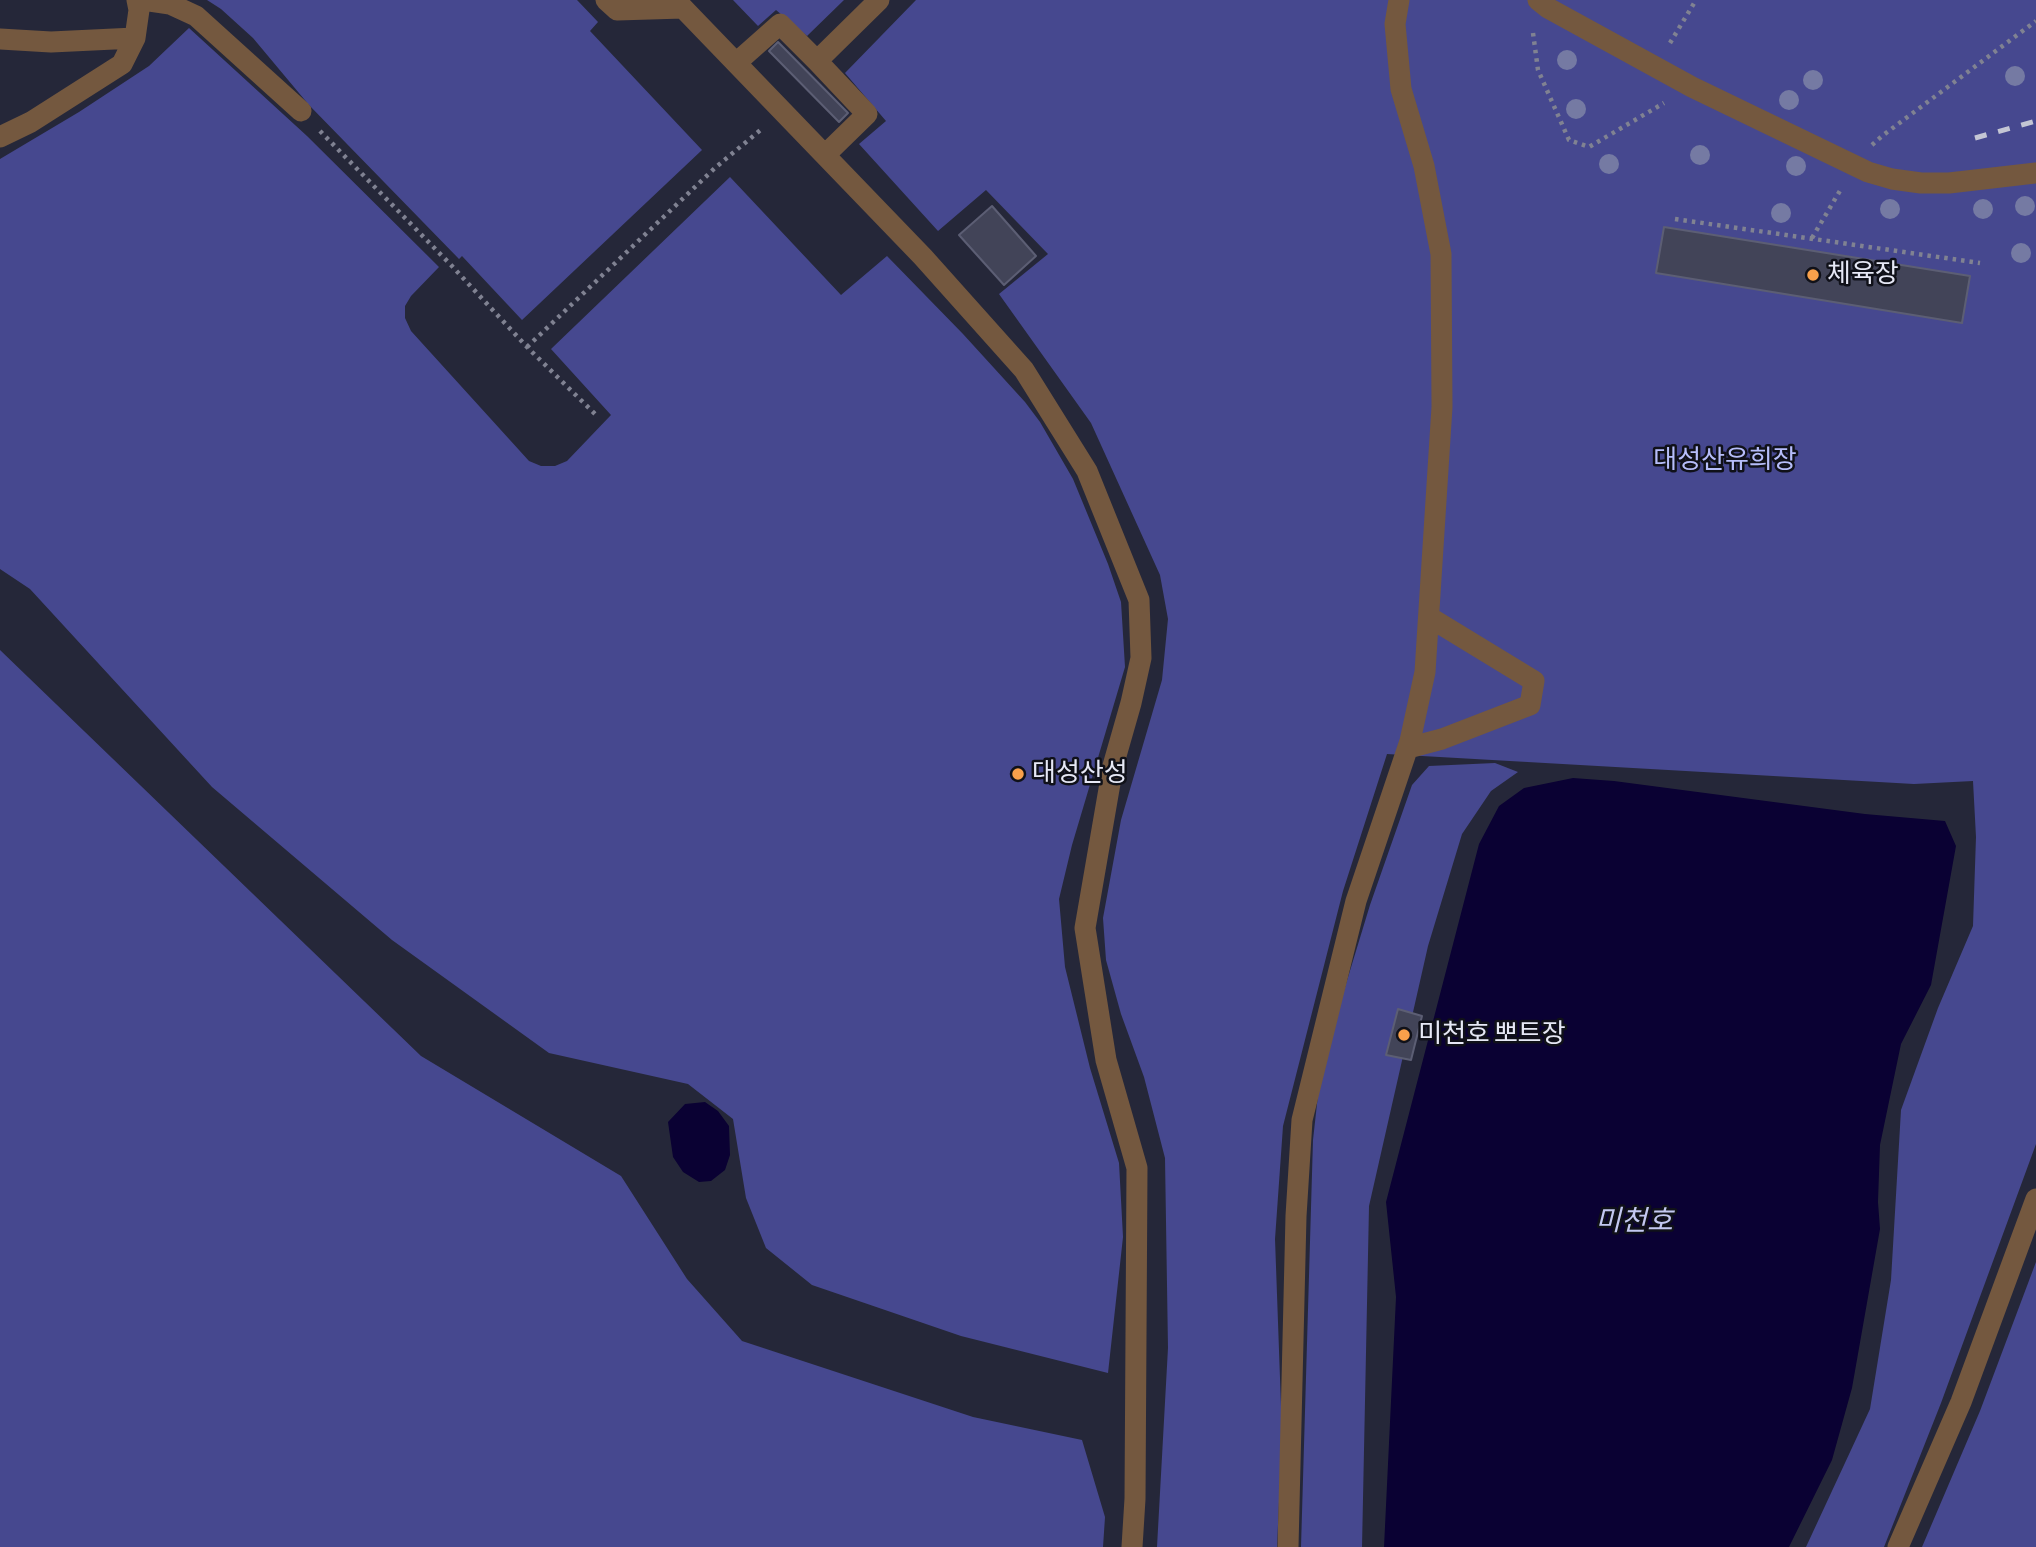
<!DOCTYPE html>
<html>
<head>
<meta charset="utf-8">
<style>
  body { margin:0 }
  canvas { display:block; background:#252739 }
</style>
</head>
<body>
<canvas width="2036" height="1547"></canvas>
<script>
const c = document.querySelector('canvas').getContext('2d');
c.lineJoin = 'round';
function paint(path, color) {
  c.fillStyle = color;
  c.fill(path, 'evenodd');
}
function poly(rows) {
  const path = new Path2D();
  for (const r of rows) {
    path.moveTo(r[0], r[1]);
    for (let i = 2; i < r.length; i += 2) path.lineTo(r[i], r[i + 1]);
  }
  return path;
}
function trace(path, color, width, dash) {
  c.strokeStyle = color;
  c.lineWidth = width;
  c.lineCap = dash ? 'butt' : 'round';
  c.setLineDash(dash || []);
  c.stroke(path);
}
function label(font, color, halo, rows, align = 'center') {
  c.font = font + ' "Sofia Sans Condensed","Noto Sans KR",sans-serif';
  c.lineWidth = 5;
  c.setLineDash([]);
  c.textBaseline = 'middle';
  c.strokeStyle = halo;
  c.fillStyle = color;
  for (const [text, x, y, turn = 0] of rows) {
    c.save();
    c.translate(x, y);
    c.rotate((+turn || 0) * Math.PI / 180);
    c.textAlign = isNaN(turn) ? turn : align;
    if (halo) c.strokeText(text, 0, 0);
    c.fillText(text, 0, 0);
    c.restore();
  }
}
paint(poly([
  [207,0,577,0,598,22,590,31,702,150,522,320,462,256,459,259,309,105,253,38,221,9],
  [733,0,844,0,807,36,776,10,758,26],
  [916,0,2036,0,2036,1144,1941,1403,1884,1547,1806,1547,1870,1409,1891,1280,1901,1110,1938,1008,1973,926,1976,837,1973,781,1914,784,1387,754,1343,891,1283,1126,1275,1239,1282,1434,1277,1547,1157,1547,1168,1348,1165,1158,1144,1077,1121,1014,1106,960,1103,918,1121,820,1162,680,1168,619,1160,575,1091,423,999,294,1048,254,986,190,938,231,859,144,886,121,845,73],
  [189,28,307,136,439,267,411,296,405,306,405,318,411,331,529,461,541,466,555,466,567,461,611,415,551,349,730,177,841,295,887,256,963,334,1025,402,1040,422,1073,479,1108,564,1121,602,1125,667,1072,845,1059,899,1065,967,1090,1068,1119,1163,1123,1237,1108,1373,961,1336,812,1285,766,1248,746,1198,733,1119,688,1084,549,1053,392,940,212,787,30,589,0,569,0,159,79,112,149,66],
  [0,650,421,1056,621,1176,687,1279,742,1341,973,1417,1082,1440,1105,1517,1103,1547,0,1547],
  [1495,763,1518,772,1491,791,1462,834,1428,946,1369,1206,1362,1547,1301,1547,1313,1140,1318,1095,1335,1020,1370,905,1412,785,1429,766],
  [2036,1262,2036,1547,1922,1547,1980,1411]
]), '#46488f');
paint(poly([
  [1573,778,1614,781,1865,814,1945,821,1956,846,1931,985,1901,1044,1880,1145,1878,1202,1880,1229,1852,1388,1832,1460,1789,1547,1384,1547,1396,1297,1386,1202,1479,844,1499,806,1524,788],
  [705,1102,718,1111,729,1126,730,1155,725,1170,711,1181,699,1182,683,1172,673,1157,668,1122,685,1104]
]), '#0a0133');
const building = poly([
  [778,42,848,113,839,122,769,51,778,42],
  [992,206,1036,256,1004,285,959,235,992,206],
  [1664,227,1970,276,1962,323,1656,273,1664,227],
  [1398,1009,1422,1016,1411,1060,1386,1055,1398,1009]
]);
paint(building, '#424458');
trace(building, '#5c5e74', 2);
trace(poly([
  [1533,33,1538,70,1569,140,1589,147,1664,103],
  [1670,43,1696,0],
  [320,131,451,265,527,347,595,414],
  [1872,145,1882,136,2036,21],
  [1675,219,1980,263],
  [1812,238,1841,189],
  [527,347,716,167,763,128]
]), '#808292', 4.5, [3.5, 5]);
trace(poly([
  [143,0,170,4,196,16,301,111],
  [606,0,617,10,683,8,923,257,1024,370,1087,471,1139,600,1141,658,1131,703,1113,766,1085,928,1106,1060,1137,1168,1135,1499,1132,1547],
  [1538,0,1548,8,1692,87,1868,172,1892,179,1921,183,1949,183,2036,173],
  [0,39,51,42,135,38],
  [817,61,867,114,825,155],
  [736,63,780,24,817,61,879,0],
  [0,137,31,122,122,64,135,38,139,10,137,0],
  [1408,748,1442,739,1530,705,1534,681,1429,617],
  [1288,1547,1296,1216,1302,1120,1356,901,1410,741,1425,672,1442,407,1441,254,1424,166,1401,89,1395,24,1399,0],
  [1898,1547,1961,1402,2036,1199]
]), '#74583f', 21);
trace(poly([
  [1975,138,2036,121]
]), '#c4c6d4', 5, [12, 12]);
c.fillStyle = '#757aa3';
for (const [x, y] of [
  [1567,60],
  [2015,76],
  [1813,80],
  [1789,100],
  [1576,109],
  [1700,155],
  [1609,164],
  [1796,166],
  [2025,206],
  [1890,209],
  [1983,209],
  [1781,213],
  [2021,253]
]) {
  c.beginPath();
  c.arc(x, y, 10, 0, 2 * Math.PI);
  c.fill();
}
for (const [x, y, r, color] of [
  [1813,275,7,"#f8a04b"],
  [1018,774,7,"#f8a04b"],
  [1404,1035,7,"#f8a04b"]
]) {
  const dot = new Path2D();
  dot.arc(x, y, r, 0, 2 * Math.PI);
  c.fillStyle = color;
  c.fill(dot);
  trace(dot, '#101119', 2.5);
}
label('26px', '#e6e8f5', '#101119', [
  ["체육장",1827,275],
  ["대성산성",1032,774],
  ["미천호 뽀트장",1418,1035]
], 'left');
label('26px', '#b6bdfa', '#101119', [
  ["대성산유희장",1725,461]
]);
label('italic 28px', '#c3c8f1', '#101119', [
  ["미천호",1634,1223]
]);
</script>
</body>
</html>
